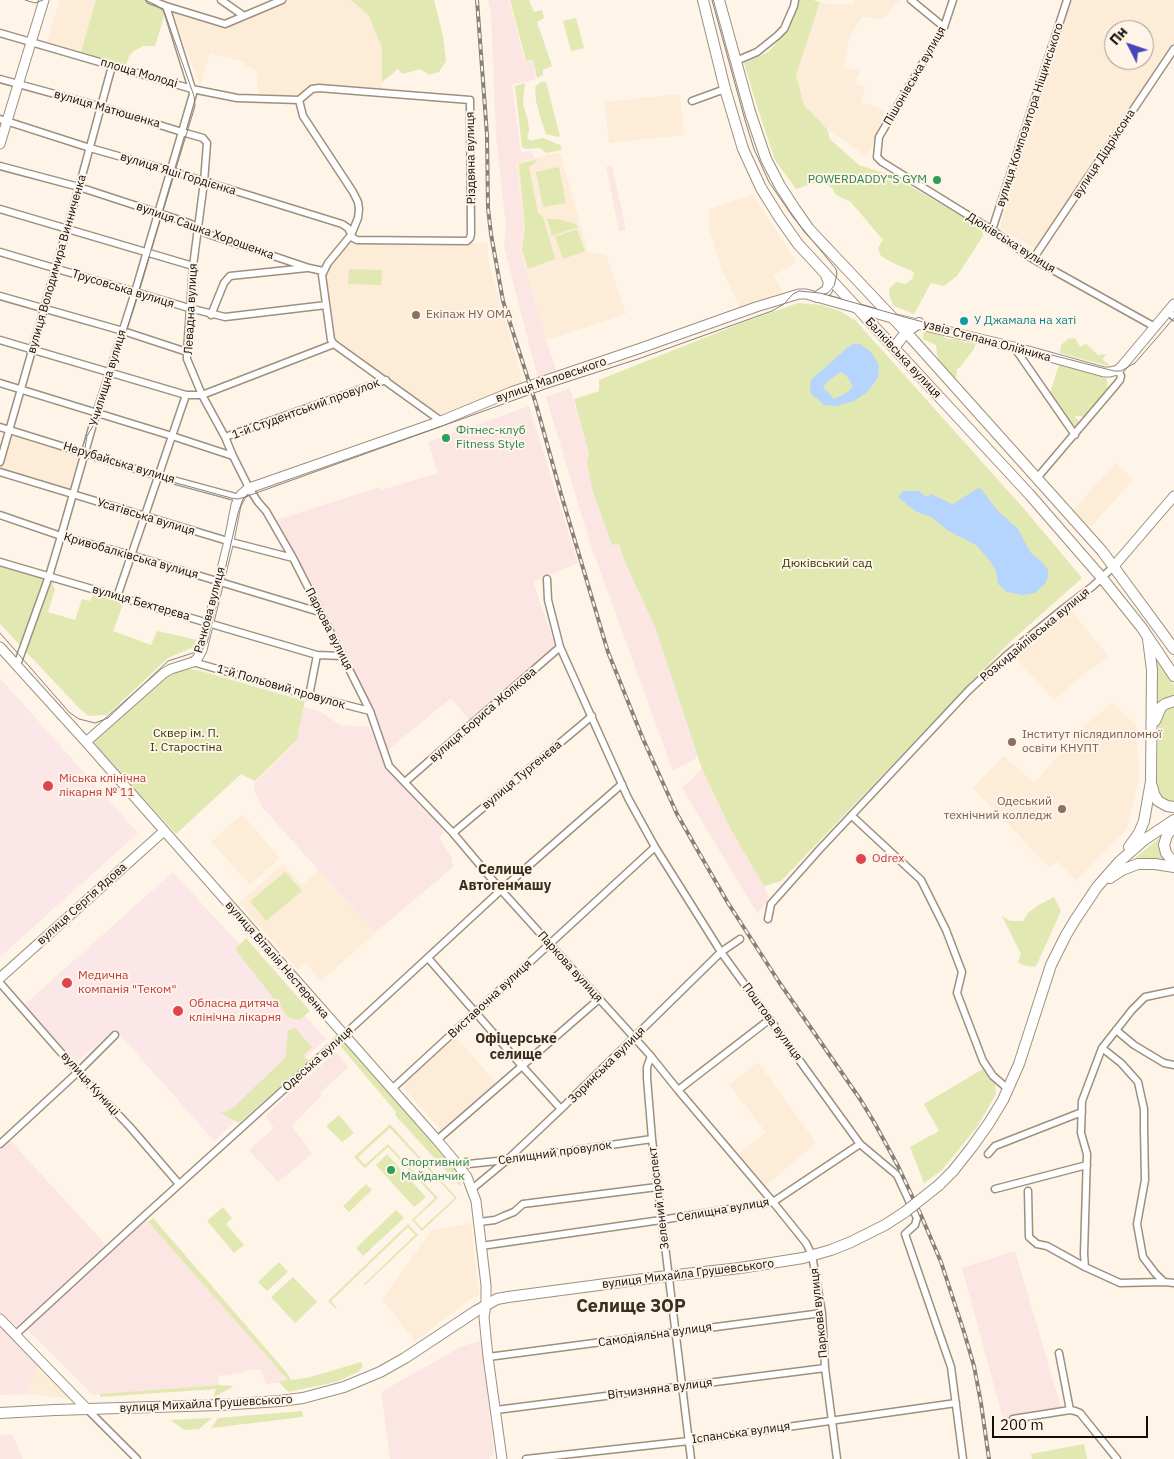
<!DOCTYPE html>
<html>
<head>
<meta charset="utf-8">
<style>
  body { margin:0 }
  #map { position:relative; width:1174px; height:1459px; overflow:hidden; background:#fef4e8; font-family:"IBM Plex Sans",sans-serif }
  canvas { display:block }
  .north { position:absolute; left:1104px; top:20px; width:50px; height:50px; box-sizing:border-box; background:#fef4e8; border:1px solid #a0988e; border-radius:50%; rotate:311deg; font-size:14px; font-weight:700; line-height:20px; text-align:center; color:#130e07 }
  .north::after { content:''; display:block; margin:auto; width:18px; height:22px; background:#4644ba; clip-path:polygon(50% 0,100% 100%,50% 72%,0 100%) }
  .scale { position:absolute; left:992px; top:1416px; width:156px; height:22px; box-sizing:border-box; border:2px solid #130e07; border-top:0; padding-left:6px; font-size:15px; line-height:18px; white-space:nowrap; color:#130e07; -webkit-text-stroke:4px #fef4e8; paint-order:stroke }
</style>
</head>
<body>
<div id="map">
<canvas width="1174" height="1459"></canvas>
<div class="north">Пн</div>
<div class="scale">200 m</div>
</div>
<script>
const c = document.querySelector('canvas').getContext('2d');
c.lineJoin = 'round';
function paint(path, color) {
  c.fillStyle = color;
  c.fill(path, 'evenodd');
}
function poly(rows) {
  const path = new Path2D();
  for (const r of rows) {
    path.moveTo(r[0], r[1]);
    for (let i = 2; i < r.length; i += 2) path.lineTo(r[i], r[i + 1]);
  }
  return path;
}
function trace(path, color, width, dash) {
  c.strokeStyle = color;
  c.lineWidth = width;
  c.lineCap = dash ? 'butt' : 'round';
  c.setLineDash(dash || []);
  c.stroke(path);
}
function label(font, color, halo, rows, align = 'center') {
  c.font = font + ' "IBM Plex Sans",sans-serif';
  c.lineWidth = 4;
  c.setLineDash([]);
  c.textBaseline = 'middle';
  c.strokeStyle = halo;
  c.fillStyle = color;
  for (const [text, x, y, turn = 0] of rows) {
    c.save();
    c.translate(x, y);
    c.rotate((+turn || 0) * Math.PI / 180);
    c.textAlign = isNaN(turn) ? turn : align;
    if (halo) c.strokeText(text, 0, 0);
    c.fillText(text, 0, 0);
    c.restore();
  }
}
paint(poly([
  [60,0,96,0,80,55,46,46],
  [283,0,351,0,369,16,382,48,382,93,316,87,306,90,298,97,259,96,256,70,245,66,244,62,210,53,200,86,171,10,221,25],
  [855,0,899,0,884,19,862,17,850,36,843,67,860,71,855,83,865,87,861,102,880,108,889,113,866,156,827,129,804,105,796,75,820,2,830,4,853,4],
  [1071,0,1174,0,1174,47,1141,92,1035,249,1000,228,1012,184,1061,35],
  [1114,30,1144,30,1144,60,1114,60],
  [680,94,684,135,609,143,605,102],
  [560,153,588,252,606,255,626,314,546,340,520,249,524,227,516,161],
  [753,195,796,262,773,276,783,291,783,293,740,308,722,270,710,232,709,209],
  [345,243,487,243,489,264,523,383,441,418,335,342,333,339,324,276],
  [9,430,85,454,71,493,1,470],
  [1116,462,1133,480,1086,532,1070,514],
  [1071,610,1108,656,1078,679,1054,700,1013,655],
  [1112,703,1136,725,1139,779,1126,830,1076,881,1058,862,1049,867,973,788,1004,756,1034,783,1084,726],
  [242,814,280,858,250,885,211,842],
  [283,864,302,885,318,870,375,933,321,981,306,963,298,970,239,903],
  [456,1037,497,1084,442,1131,402,1086],
  [758,1062,816,1143,765,1186,739,1154,766,1132,729,1085],
  [471,1222,479,1295,472,1298,415,1341,382,1299,432,1230,463,1225],
  [40,1364,72,1399,26,1394]
]), '#fdecd7');
paint(poly([
  [488,0,509,0,525,62,533,61,536,79,512,85,521,152,532,151,534,158,516,162,524,227,520,249,546,340,557,372,538,379,504,247,506,227,496,137,491,14],
  [612,165,626,230,619,231,606,167],
  [570,388,589,454,587,462,592,489,612,545,619,543,624,560,655,627,698,757,673,771,590,543,546,397],
  [529,406,578,563,533,582,555,645,470,721,451,698,388,750,347,656,325,610,273,521,380,487,381,490,438,473,428,442],
  [304,707,321,712,343,727,347,725,369,727,388,770,427,814,432,813,444,832,439,838,451,856,453,867,375,933,262,807,255,792,254,784,297,741],
  [702,769,731,830,764,886,769,900,757,913,682,788],
  [336,1052,349,1067,320,1093,322,1095,292,1126,312,1154,278,1182,249,1150,274,1128,265,1116],
  [8,1138,106,1245,15,1333,0,1317,0,1145],
  [146,1220,180,1258,289,1381,266,1384,260,1369,245,1371,244,1373,234,1373,233,1375,220,1376,220,1375,217,1375,219,1385,93,1395,27,1329],
  [1015,1251,1061,1407,1003,1419,962,1268],
  [0,1322,40,1364,26,1394,0,1395],
  [481,1341,494,1452,489,1459,390,1459,381,1392,462,1346],
  [12,1434,23,1459,0,1459,0,1435]
]), '#fce6e4');
paint(poly([
  [0,678,138,833,0,957],
  [173,872,326,1039,214,1141,115,1029,77,1062,24,1005]
]), '#fbe6e8');
paint(poly([
  [96,0,148,0,165,7,162,24,155,46,143,46,134,51,129,56,125,69,80,55],
  [351,0,434,0,443,36,446,61,439,72,429,75,420,69,403,74,398,69,382,82,382,48,369,16],
  [510,0,529,0,534,12,542,10,544,18,537,22,552,66,543,70,543,75,537,78,533,60,526,61],
  [799,0,813,0,820,2,796,75,804,105,827,129,830,139,859,165,893,176,978,226,983,231,983,236,957,276,944,286,931,283,914,314,894,306,890,297,889,289,896,282,906,284,913,278,914,272,893,263,881,256,878,248,883,240,850,201,846,200,835,194,833,189,823,180,796,189,775,160,757,106,744,63,768,52,788,31],
  [576,18,584,48,571,51,563,21],
  [542,82,546,82,560,136,558,137,546,134,542,123,536,101,535,87,538,84],
  [525,83,523,104,528,121,529,131,527,137,530,141,543,138,560,145,562,150,546,153,540,148,525,149,522,147,515,86],
  [538,159,534,164,529,167,531,177,538,213,543,217,555,259,528,269,522,249,525,227,519,164],
  [559,167,566,203,543,207,536,172],
  [547,219,557,219,576,224,578,227,552,236],
  [577,229,585,251,563,259,555,237],
  [349,269,382,270,381,285,348,284],
  [798,303,821,305,840,311,856,321,1025,510,1082,578,1008,644,781,881,764,886,731,830,702,769,655,627,624,560,619,544,612,545,592,489,587,462,589,454,574,399,599,391,599,380,744,322],
  [932,330,948,339,956,339,963,342,976,344,974,349,960,367,957,369,956,377,953,378,949,376,946,369,941,367,937,355,936,345,923,339,923,333],
  [1075,338,1080,347,1086,344,1098,355,1104,354,1106,355,1102,359,1109,365,1112,366,1112,367,1060,353,1061,345,1068,339],
  [1060,362,1107,379,1108,391,1086,418,1081,416,1074,416,1080,422,1080,425,1075,431,1049,396],
  [0,565,54,579,53,586,55,589,48,612,75,620,82,599,90,601,95,591,124,602,113,631,151,645,157,631,198,640,196,641,194,647,168,658,107,715,89,716,80,709,0,624],
  [1155,658,1174,685,1174,698,1155,708],
  [184,668,201,671,305,701,297,740,255,781,241,774,176,834,94,745,95,740,165,677,174,671],
  [1174,705,1174,802,1172,802,1166,801,1159,795,1157,788,1158,722,1162,711],
  [1162,836,1166,860,1151,858,1131,861],
  [285,872,302,891,266,921,250,901],
  [1054,897,1061,911,1038,962,1035,967,1022,965,1018,962,1021,954,1002,916,1010,921,1023,921,1028,913,1037,906],
  [246,938,310,1011,300,1020,289,1018,235,949],
  [294,1027,312,1047,303,1056,309,1061,239,1123,219,1112,225,1112,234,1107,284,1059,286,1053,288,1030,291,1030],
  [342,1039,452,1165,461,1178,458,1180,462,1186,459,1185,395,1115,396,1112,337,1042],
  [983,1069,995,1083,996,1094,977,1127,941,1171,924,1183,910,1147,939,1131,924,1104],
  [339,1115,354,1133,342,1142,326,1126],
  [390,1124,457,1198,422,1231,412,1220,435,1198,388,1147,365,1168,354,1157],
  [390,1128,455,1198,422,1228,414,1220,438,1198,388,1144,365,1165,358,1157],
  [387,1154,426,1197,414,1207,376,1165],
  [366,1184,372,1190,349,1212,343,1206],
  [223,1207,232,1218,226,1224,244,1245,234,1253,207,1221],
  [396,1210,404,1218,363,1256,356,1248],
  [153,1218,287,1373,291,1380,307,1378,361,1362,363,1366,358,1372,336,1382,288,1392,279,1382,288,1380,148,1222],
  [408,1224,418,1235,365,1285,364,1284,415,1235,408,1227,331,1301,337,1308,336,1309,328,1301],
  [279,1262,288,1272,267,1291,258,1282],
  [293,1277,317,1302,295,1323,271,1297],
  [219,1385,234,1386,213,1398,216,1389,100,1397,100,1394],
  [302,1411,303,1417,211,1428,218,1418],
  [212,1418,199,1429,184,1430,171,1420],
  [1084,1444,1087,1459,1032,1459,1031,1454]
]), '#e2e8b2');
paint(poly([
  [853,344,860,344,871,352,879,365,878,378,867,392,854,401,836,406,824,405,817,398,812,396,810,389,811,380,847,348],
  [840,372,846,375,853,386,848,392,834,399,823,387,827,382],
  [978,488,982,490,997,510,1018,529,1030,552,1043,563,1048,570,1048,577,1045,584,1035,593,1023,595,1007,592,998,584,996,571,990,561,976,545,947,530,933,518,915,511,899,498,900,494,904,491,919,491,926,497,931,494,952,504,955,503]
]), '#b5d5ff');
const street = poly([
  [150,0,166,6,225,24,282,0],
  [221,0,244,16],
  [911,0,944,27],
  [953,0,944,27,879,137,877,157,882,162,992,230,1033,259,1155,327],
  [0,33,192,89,237,98,299,100],
  [736,61,757,52,777,36,784,29,794,6,795,0],
  [0,79,102,107,182,132,203,138,207,143,204,182,193,266,187,352,187,359,202,395,225,437,233,456,249,488,258,502,266,511,293,558,320,611,370,711,389,766,453,833,501,890,649,1054,678,1090,773,1202,806,1243,812,1255,822,1313,825,1368,837,1459],
  [299,100,303,116,353,192,358,202,359,209,358,218,351,235,328,263,322,275,331,340,334,344,441,421],
  [692,101,725,89],
  [0,119,90,148,171,171,342,224,348,228,353,238,357,240,467,241,470,238,471,234,470,100,319,88,312,89,299,100],
  [0,166,79,187,189,223,208,234,309,268,323,271],
  [0,209,193,266],
  [992,230,1067,0],
  [0,252,189,308,225,317,326,305],
  [1033,259,1174,49],
  [0,296,123,331,187,352],
  [1168,311,1174,317],
  [211,315,224,283,230,276,307,268],
  [0,340,186,395,202,395,334,344],
  [1014,347,1075,435],
  [0,383,172,436,233,456],
  [0,427,158,476,239,498],
  [225,437,386,380],
  [0,462,79,187,112,66],
  [0,472,231,542,293,558],
  [1037,478,1116,385,1120,380,1121,376,1118,370],
  [0,515,61,536,131,555,316,611,320,611],
  [0,562,317,655,342,656],
  [547,579,548,600,560,647,628,798,655,847,721,952,860,1144,897,1175,917,1218,915,1225,905,1234,951,1367,963,1459],
  [117,597,186,395],
  [193,662,307,695,370,711],
  [17,665,49,576,61,536,96,414,135,292,193,94,192,89,166,6],
  [309,696,317,655],
  [405,782,560,647],
  [852,816,921,880,946,930,962,972,957,993,983,1061,993,1076,1008,1089],
  [453,833,592,716],
  [768,919,771,904,819,850,969,690,1008,654,1063,609,1093,586,1114,566],
  [428,958,522,1066,561,1109],
  [0,983,78,1072,130,1127,179,1184],
  [1116,1030,1134,1045,1164,1063,1174,1065],
  [1102,1048,1121,1063,1138,1082,1144,1109,1144,1129,1145,1180,1137,1224,1143,1257,1155,1273,1164,1282,1174,1283],
  [651,1056,647,1067,647,1078,652,1139,691,1459],
  [392,1089,655,847],
  [678,1090,770,1019],
  [437,1140,599,999],
  [0,1144,78,1072,115,1035],
  [988,1154,995,1146,1082,1112],
  [458,1165,507,1160,652,1139],
  [472,1189,507,1160,561,1109,721,952,740,939],
  [995,1189,1087,1165],
  [1028,1191,1029,1237,1037,1244,1047,1246,1085,1267],
  [479,1222,495,1220,504,1216,514,1212,523,1204,657,1187],
  [481,1246,661,1220,773,1202,860,1144],
  [1164,1282,1120,1283,1085,1267,1084,1254,1087,1154,1081,1133,1082,1101,1102,1048,1132,1010,1145,997,1174,991],
  [15,1335,142,1218,344,1035,501,890,622,784],
  [1059,1353,1070,1410],
  [488,1357,822,1313],
  [87,1409,137,1459],
  [496,1410,825,1368],
  [1013,1419,1070,1410,1075,1411,1080,1413,1117,1459],
  [526,1459,689,1441,956,1403]
]);
const secondary = poly([
  [0,144,44,0],
  [1114,566,1174,496],
  [0,647,86,742,437,1140,458,1165,467,1177,476,1201,486,1285,486,1305,484,1317,488,1357,502,1459],
  [86,742,164,673,171,669,193,662,197,659,202,650,229,541,236,505,241,495,249,488,258,485,441,421,511,392,641,348,756,307,799,294,806,294,892,318,1014,347,1104,372,1110,372,1118,370,1122,366,1174,304],
  [0,978,164,831],
  [0,1319,87,1409]
]);
const primary = poly([
  [703,0,725,89,743,149,761,188,779,217,798,244,1030,495,1102,578,1142,628,1174,676],
  [719,0,750,112,766,159,780,186,795,209,809,229,906,332,1102,551,1174,649],
  [817,297,827,290,829,283,826,275],
  [894,348,906,332,919,323],
  [1155,721,1161,707,1165,704,1174,701],
  [1152,786,1154,794,1158,801,1167,806,1174,807],
  [1174,827,1167,835,1164,845,1166,853,1174,863],
  [1129,847,1139,833,1144,821,1151,781,1152,670,1148,639],
  [1110,878,1122,870,1138,864,1155,864,1174,867],
  [939,1185,953,1171,972,1147,989,1123,1003,1100,1019,1064,1051,965,1066,935,1075,920,1097,887,1119,862,1144,840,1174,820],
  [0,1413,55,1410,219,1405,280,1401,303,1398,344,1387,380,1372,405,1358,476,1311,497,1299,508,1297,659,1277,740,1268,803,1258,831,1250,851,1242,885,1225,905,1212]
]);
trace(street, '#9e907d', 9);
trace(secondary, '#9e907d', 11);
trace(primary, '#9e907d', 12);
trace(street, '#fff', 6);
trace(secondary, '#fff', 9);
trace(primary, '#fff', 10);
trace(poly([
  [25,0,35,3,43,0],
  [145,0,156,5,164,11,194,96,195,106,102,411,87,436,85,448,92,456,158,478,231,498,238,499,245,497,545,389,641,358,772,311,784,304,793,294,799,291,820,293,908,318,1114,371,1121,371,1135,363,1174,318],
  [712,0,745,120,754,149,769,182,793,217,836,269,837,274,834,286,828,293,824,294],
  [0,633,70,713,79,719,95,723,108,718,168,661,202,650,204,647,207,643,222,583,238,513,243,499,248,494]
]), '#898178', 1);
const rail = poly([
  [477,0,487,135,488,208,491,234,503,301,536,404,561,494,608,652,643,739,677,814,698,851,728,903,779,982,860,1099,874,1122,898,1166,920,1213,941,1262,964,1332,974,1366,981,1403,989,1459]
]);
trace(rail, '#898178', 4);
trace(rail, '#fef4e8', 2, [5.5]);
const primaryBridge = poly([
  [905,1212,939,1185]
]);
trace(primaryBridge, '#9e907d', 12, []);
trace(primaryBridge, '#fff', 10);
for (const [x, y, r, color] of [
  [937,180,5,"#2e9e5b"],
  [416,315,5,"#8d6e63"],
  [964,321,5,"#0f9aa8"],
  [446,438,5,"#2e9e5b"],
  [1012,742,5,"#8d6e63"],
  [48,786,6,"#e0444e"],
  [1062,809,5,"#8d6e63"],
  [861,859,6,"#e0444e"],
  [67,983,6,"#e0444e"],
  [178,1011,6,"#e0444e"],
  [391,1170,5,"#2e9e5b"]
]) {
  const dot = new Path2D();
  dot.arc(x, y, r, 0, 2 * Math.PI);
  c.fillStyle = color;
  c.fill(dot);
  trace(dot, '#fef4e8', 2);
}
label('12px', '#130e07', '#fef4e8', [
  ["площа Молоді",139,73,16],
  ["Пішонівська вулиця",915,76,-60],
  ["вулиця Матюшенка",107,109,16],
  ["вулиця Композитора Ніщинського",1030,115,-72],
  ["вулиця Дідріхсона",1104,154,-57],
  ["Різдвяна вулиця",471,158,-91],
  ["вулиця Яші Гордієнка",178,174,17],
  ["вулиця Сашка Хорошенка",205,231,20],
  ["Дюківська вулиця",1011,243,32],
  ["вулиця Володимира Винниченка",57,264,-74],
  ["Трусовська вулиця",123,289,17],
  ["Левадна вулиця",191,309,-87],
  ["узвіз Степана Олійника",987,341,15],
  ["Балківська вулиця",903,358,47],
  ["Училищна вулиця",108,378,-73],
  ["вулиця Маловського",551,380,-19],
  ["1-й Студентський провулок",306,409,-20],
  ["Нерубайська вулиця",119,463,17],
  ["Усатівська вулиця",146,517,17],
  ["Кривобалківська вулиця",131,556,16],
  ["вулиця Бехтерєва",141,603,16],
  ["Рачкова вулиця",210,610,-75],
  ["Паркова вулиця",329,629,63],
  ["Розкидайлівська вулиця",1035,635,-40],
  ["1-й Польовий провулок",281,687,16],
  ["вулиця Бориса Жолкова",483,715,-41],
  ["вулиця Тургенєва",522,775,-40],
  ["вулиця Сергія Ядова",82,904,-42],
  ["вулиця Віталія Нестеренка",277,960,49],
  ["Паркова вулиця",570,967,48],
  ["Виставочна вулиця",490,999,-43],
  ["Поштова вулиця",772,1022,54],
  ["Одеська вулиця",318,1059,-42],
  ["Зоринська вулиця",607,1065,-45],
  ["вулиця Куниці",90,1084,48],
  ["Селищний провулок",555,1153,-8],
  ["Зелений проспект",659,1198,-97],
  ["Селищна вулиця",723,1210,-10],
  ["вулиця Михайла Грушевського",688,1274,-7],
  ["Паркова вулиця",819,1313,-96],
  ["Самодіяльна вулиця",655,1335,-8],
  ["Вітчизняна вулиця",660,1389,-7],
  ["вулиця Михайла Грушевського",206,1404,-3],
  ["Іспанська вулиця",741,1433,-8]
]);
label('12px', '#27864d', '#fef4e8', [
  ["POWERDADDY\"S GYM",927,180,"right"],
  ["Фітнес-клуб",456,431],
  ["Fitness Style",456,445],
  ["Спортивний",401,1163],
  ["Майданчик",401,1177]
], 'left');
label('12px', '#785e54', '#fef4e8', [
  ["Екіпаж НУ ОМА",426,315],
  ["Інститут післядипломної",1022,735],
  ["освіти КНУПТ",1022,749],
  ["Одеський",1052,802,"right"],
  ["технічний колледж",1052,816,"right"]
], 'left');
label('12px', '#0d838f', '#fef4e8', [
  ["У Джамала на хаті",974,321]
], 'left');
label('12px', '#363906', '#fef4e8', [
  ["Дюківський сад",827,564],
  ["Сквер ім. П.",186,734],
  ["І. Старостіна",186,748]
]);
label('12px', '#be3a42', '#fef4e8', [
  ["Міська клінічна",59,779],
  ["лікарня № 11",59,793],
  ["Odrex",872,859],
  ["Медична",78,976],
  ["компанія \"Теком\"",78,990],
  ["Обласна дитяча",189,1004],
  ["клінічна лікарня",189,1018]
], 'left');
label('bold 14px', '#3a2e1e', '#fef4e8', [
  ["Селище",505,870],
  ["Автогенмашу",505,886],
  ["Офіцерське",516,1039],
  ["селище",516,1055]
]);
label('bold 18px', '#3a2e1e', '#fef4e8', [
  ["Селище ЗОР",631,1307]
]);
</script>
</body>
</html>
